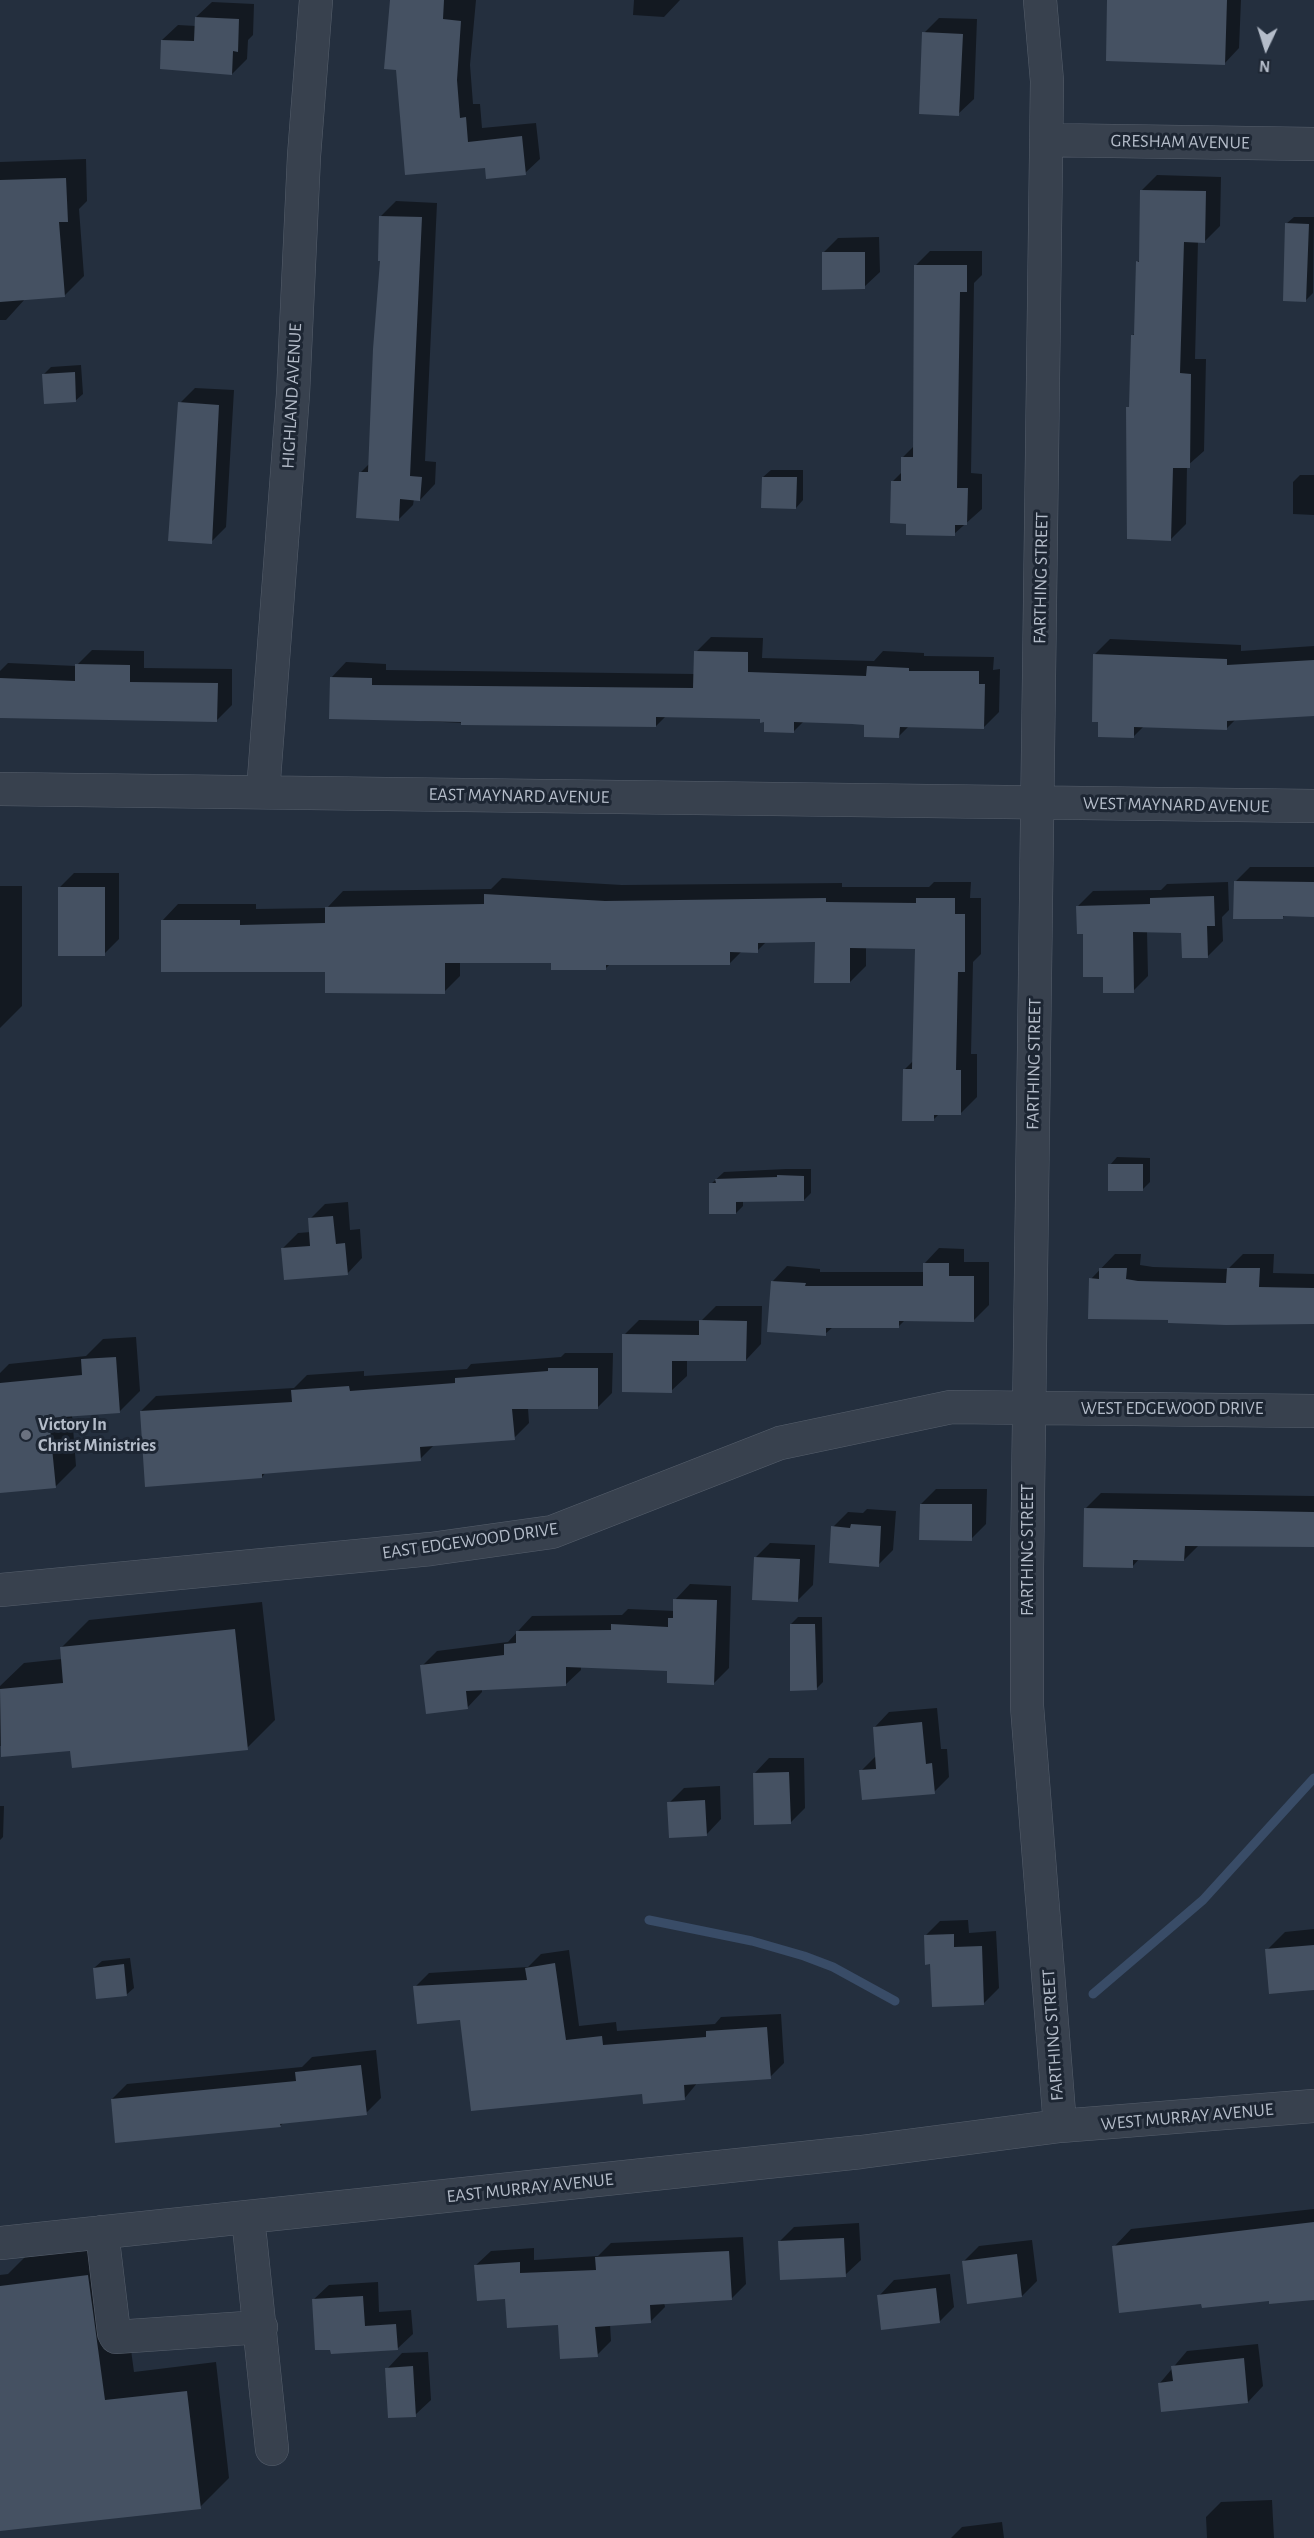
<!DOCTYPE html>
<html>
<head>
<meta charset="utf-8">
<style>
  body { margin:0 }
  #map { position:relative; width:1314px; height:2538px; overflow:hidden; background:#242f3e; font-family:"Alegreya Sans",sans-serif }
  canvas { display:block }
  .north { position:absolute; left:1236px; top:18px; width:60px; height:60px; -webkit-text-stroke:4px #1d2633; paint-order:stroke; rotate:184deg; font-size:16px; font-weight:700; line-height:24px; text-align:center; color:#b4bcc9 }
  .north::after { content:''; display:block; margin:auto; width:21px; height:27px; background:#b4bcc9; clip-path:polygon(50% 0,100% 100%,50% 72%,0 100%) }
</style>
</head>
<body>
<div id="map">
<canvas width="1314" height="2538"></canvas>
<div class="north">N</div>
</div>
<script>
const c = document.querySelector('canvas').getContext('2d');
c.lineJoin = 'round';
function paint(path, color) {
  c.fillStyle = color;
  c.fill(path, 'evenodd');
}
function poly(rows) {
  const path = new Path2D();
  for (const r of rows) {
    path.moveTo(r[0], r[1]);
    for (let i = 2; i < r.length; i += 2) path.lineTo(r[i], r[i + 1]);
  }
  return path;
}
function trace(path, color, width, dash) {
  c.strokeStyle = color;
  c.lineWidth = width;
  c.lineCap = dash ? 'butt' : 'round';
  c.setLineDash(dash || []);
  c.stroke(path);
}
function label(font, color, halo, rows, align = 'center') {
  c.font = font + ' "Alegreya Sans",sans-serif';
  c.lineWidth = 6;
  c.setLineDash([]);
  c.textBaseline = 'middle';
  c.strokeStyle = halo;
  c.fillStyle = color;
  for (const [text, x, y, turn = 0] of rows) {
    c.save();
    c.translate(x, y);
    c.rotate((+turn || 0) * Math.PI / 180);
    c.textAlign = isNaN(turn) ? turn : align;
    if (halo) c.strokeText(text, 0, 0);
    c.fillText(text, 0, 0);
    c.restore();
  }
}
paint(poly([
  [391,0,476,0,470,65,473,104,480,104,482,128,536,123,540,159,525,173,486,166,406,173],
  [634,0,680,0,664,17,633,15],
  [1109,0,1241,0,1239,48,1224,64],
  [212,2,254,4,253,35,248,40,247,59,232,74,162,40,178,25,196,26,196,17],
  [939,18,977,19,974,99,958,114,924,33],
  [86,159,87,201,79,209,84,276,64,296,25,299,6,320,0,320,0,162],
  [1157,175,1221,177,1220,226,1205,241,1198,241,1195,359,1206,359,1204,451,1187,466,1186,524,1171,539,1128,408,1131,405,1132,336,1136,332,1138,262,1140,259,1142,190],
  [396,201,437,203,425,461,436,462,435,484,420,500,414,499,413,505,398,520,361,472,370,463,382,260,381,216],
  [1294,217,1314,217,1313,293,1306,300,1286,224],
  [879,237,880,272,864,287,823,253,838,238],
  [930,251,982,251,982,275,974,283,971,473,982,474,982,509,954,534,908,522,893,481,902,472,902,458,915,445,915,266],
  [81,365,83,394,75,401,44,374,51,367],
  [195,388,234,390,226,527,211,542,180,403],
  [771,470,803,470,803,500,796,508,763,477],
  [1300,475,1314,475,1314,515,1293,514,1293,482],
  [711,637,763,638,762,658,874,661,883,651,924,653,924,656,994,657,993,670,1000,669,999,712,984,727,910,725,898,737,866,724,804,721,793,732,762,718,666,716,656,726,510,725,330,717,331,678,346,662,386,664,386,670,695,674,696,652],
  [1110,639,1241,645,1241,651,1314,646,1314,714,1236,719,1227,728,1144,726,1134,736,1095,654],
  [92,650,144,651,144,668,232,669,232,705,217,720,0,716,0,671,8,663,76,666],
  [1250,867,1314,867,1314,916,1286,914,1282,918,1235,882],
  [74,873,119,873,119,939,104,954,59,888],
  [502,878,622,885,842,883,842,887,929,887,934,882,971,882,970,898,981,898,981,954,973,962,971,1054,977,1054,977,1097,961,1113,940,1113,933,1120,904,1070,914,1060,916,948,866,947,866,966,850,982,816,941,767,941,757,951,742,951,730,963,611,963,605,969,553,962,460,961,460,976,444,992,326,971,162,921,178,904,256,904,256,909,327,908,343,891,491,889],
  [1228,882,1229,910,1222,917,1223,941,1208,956,1182,931,1147,931,1148,976,1133,991,1104,975,1084,933,1078,906,1093,891,1161,890,1167,884],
  [0,886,22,886,22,1006,0,1028],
  [1117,1157,1150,1158,1150,1182,1142,1190,1110,1165],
  [786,1169,811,1169,811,1193,804,1200,743,1200,743,1206,736,1213,711,1184,724,1172],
  [348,1202,350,1230,360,1229,362,1258,347,1274,283,1248,298,1233,311,1232,310,1219,325,1204],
  [939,1248,964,1249,964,1262,989,1262,989,1305,973,1321,905,1320,898,1327,833,1327,825,1334,772,1282,787,1266,820,1269,820,1272,924,1272,924,1264],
  [1115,1254,1141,1254,1140,1265,1153,1267,1228,1269,1243,1254,1274,1254,1273,1273,1314,1274,1314,1324,1226,1324,1170,1319,1091,1279],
  [716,1306,762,1306,761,1344,746,1360,687,1359,687,1376,671,1391,624,1335,639,1320,701,1321],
  [136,1337,140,1391,119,1412,72,1415,76,1466,56,1486,0,1492,0,1373,9,1364,86,1356,103,1339],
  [565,1353,613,1353,612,1393,597,1408,528,1408,529,1423,514,1438,435,1444,420,1459,266,1472,262,1477,141,1411,156,1396,294,1388,307,1375,364,1371,364,1376,467,1369,471,1364,561,1357],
  [936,1489,987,1489,986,1524,971,1539,921,1504],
  [1101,1493,1314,1496,1314,1546,1199,1545,1184,1560,1140,1558,1132,1567,1086,1508],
  [867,1509,896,1511,893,1550,878,1565,833,1527,848,1512,863,1513],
  [770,1543,815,1545,813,1585,798,1600,755,1558],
  [690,1584,731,1586,729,1668,714,1683,668,1669,581,1666,581,1670,565,1685,482,1689,482,1692,467,1708,422,1666,437,1651,508,1642,532,1616,622,1615,628,1609,675,1611,675,1600],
  [262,1602,275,1720,247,1748,72,1750,0,1746,0,1686,24,1663,62,1659,61,1648,89,1620],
  [798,1617,822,1617,823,1682,816,1689,791,1624],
  [937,1708,941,1749,947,1749,949,1777,934,1792,861,1771,877,1755,874,1728,889,1712],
  [769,1758,804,1758,805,1808,790,1823,754,1774],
  [720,1786,721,1819,706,1835,669,1803,684,1788],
  [0,1806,4,1806,3,1837,0,1840],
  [968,1920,969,1933,996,1931,999,1988,984,2003,932,1962,925,1936,940,1921],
  [1314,1929,1314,1988,1267,1950,1285,1932],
  [569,1950,579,2026,616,2022,617,2031,715,2024,721,2017,781,2014,784,2063,770,2077,698,2082,684,2099,644,2092,462,2018,415,1987,429,1973,528,1967,541,1954],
  [130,1958,134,1988,126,1995,94,1968,102,1961],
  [376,2050,381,2098,366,2113,284,2122,280,2126,112,2099,127,2084,302,2067,312,2057],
  [1314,2209,1314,2298,1203,2302,1114,2247,1131,2229],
  [859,2223,861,2260,845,2275,779,2242,794,2227],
  [743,2237,746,2284,731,2299,664,2302,665,2307,650,2322,610,2324,611,2341,597,2355,560,2323,506,2298,476,2265,491,2251,534,2248,534,2260,598,2256,611,2243],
  [1032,2240,1037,2281,1022,2296,964,2261,979,2246],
  [117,2247,134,2372,216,2362,229,2478,200,2507,0,2529,0,2275,8,2274,25,2257],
  [950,2274,954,2307,939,2322,879,2296,894,2280],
  [378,2282,379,2312,411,2310,413,2334,397,2349,313,2300,329,2285],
  [1258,2344,1263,2386,1248,2402,1160,2383,1187,2351],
  [428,2352,431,2400,415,2415,387,2369,402,2353],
  [1272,2500,1274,2538,1207,2538,1206,2517,1221,2502],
  [1002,2522,1004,2538,951,2538,962,2527]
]), '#0007');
trace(poly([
  [649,1920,752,1941,804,1956,833,1967,895,2001],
  [1093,1994,1203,1900,1314,1778]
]), '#394c67', 9);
paint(poly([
  [390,0,444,0,443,19,461,21,457,80,460,118,466,117,468,142,522,136,526,175,486,179,485,168,405,175,396,70,384,69],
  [1107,0,1227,0,1225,65,1106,61],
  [195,17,239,19,238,52,233,51,232,75,160,69,161,40,194,41],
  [922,32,963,34,959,116,919,114],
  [66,178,68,222,59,222,65,297,0,302,0,180],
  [1140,190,1206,191,1205,243,1184,242,1180,373,1191,374,1190,468,1173,468,1171,541,1127,539,1126,407,1129,407,1131,335,1134,335,1136,261,1139,262],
  [379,216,422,217,410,476,422,477,420,501,400,499,399,521,356,518,359,472,368,472,373,349,380,261,378,261],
  [1285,223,1309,224,1306,302,1283,301],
  [822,252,865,252,865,289,822,290],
  [914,265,967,265,967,292,960,292,957,488,968,488,967,525,955,525,955,536,906,535,906,524,890,523,891,481,901,481,901,457,913,457],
  [75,372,76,402,44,404,42,374],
  [178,402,219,405,212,544,168,541],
  [762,477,797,477,796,509,761,508],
  [694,651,748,652,748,672,866,676,867,666,909,668,909,671,979,671,979,684,985,684,984,729,900,727,899,738,864,737,864,725,852,724,794,722,794,733,764,732,764,722,760,723,760,719,656,717,656,727,461,725,461,722,329,719,330,677,372,678,372,685,693,688],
  [1093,654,1227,659,1227,665,1314,660,1314,716,1227,721,1227,730,1134,727,1134,738,1098,737,1098,722,1092,722],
  [75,664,130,665,130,682,218,683,217,722,0,718,0,678,75,681],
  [1234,881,1314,882,1314,917,1283,916,1283,919,1233,919],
  [58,887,105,887,105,956,58,956],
  [484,894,605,901,826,898,826,902,916,903,916,898,955,898,955,914,965,914,965,972,958,972,956,1070,961,1070,961,1115,934,1115,934,1121,902,1121,903,1069,912,1069,915,949,850,948,850,983,814,983,815,942,758,943,758,953,730,952,730,965,606,965,606,970,551,970,551,963,445,963,445,994,325,993,325,972,161,972,161,920,240,920,240,925,325,923,325,907,484,904],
  [1214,896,1215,926,1207,926,1208,958,1182,958,1181,933,1133,932,1134,993,1103,993,1103,977,1083,977,1083,934,1077,934,1076,906,1150,904,1150,898],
  [1108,1164,1143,1164,1143,1191,1108,1191],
  [777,1175,804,1176,804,1201,736,1202,736,1214,709,1214,709,1183,716,1183,715,1179,777,1177],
  [333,1216,336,1244,345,1243,348,1275,284,1280,281,1248,310,1246,308,1218],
  [923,1263,949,1263,949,1276,974,1276,974,1322,899,1321,899,1328,826,1328,826,1336,767,1332,771,1281,806,1283,805,1286,923,1286],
  [1099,1268,1127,1268,1126,1279,1138,1281,1226,1283,1227,1268,1260,1268,1259,1287,1314,1288,1314,1324,1226,1325,1168,1323,1168,1320,1088,1319,1089,1278,1099,1279],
  [699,1320,747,1321,746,1361,672,1361,672,1393,622,1392,622,1334,699,1335],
  [116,1357,120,1413,49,1418,56,1488,0,1493,0,1383,82,1375,81,1359],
  [548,1368,598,1368,598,1409,512,1409,515,1440,420,1447,421,1461,262,1474,262,1478,145,1487,140,1411,292,1402,291,1390,349,1386,350,1391,455,1383,455,1378,548,1371],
  [920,1504,972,1504,972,1541,919,1540],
  [1084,1508,1314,1512,1314,1547,1185,1546,1184,1561,1133,1560,1133,1568,1083,1567],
  [851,1524,881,1526,879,1567,829,1563,831,1526,850,1528],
  [754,1557,800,1559,798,1602,752,1600],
  [673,1599,717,1600,714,1685,667,1683,667,1671,566,1667,566,1686,466,1691,468,1709,426,1714,420,1665,504,1655,504,1644,516,1643,516,1631,611,1630,611,1624,668,1627,668,1618,673,1618],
  [790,1624,815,1624,817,1690,790,1691],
  [235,1629,248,1750,72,1768,70,1751,1,1757,0,1689,63,1683,60,1647],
  [922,1722,926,1764,932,1763,935,1794,862,1800,859,1770,876,1769,873,1727],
  [789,1772,791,1824,754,1825,753,1773],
  [705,1800,707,1836,669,1838,667,1802],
  [954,1934,954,1947,982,1946,984,2005,932,2007,930,1964,925,1965,924,1935],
  [1314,1945,1314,1990,1269,1994,1265,1949],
  [555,1963,566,2040,602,2036,603,2045,706,2037,706,2031,767,2027,771,2079,684,2085,685,2100,643,2104,642,2094,471,2111,460,2020,417,2024,413,1986,527,1980,525,1968],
  [124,1964,127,1996,96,1999,93,1968],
  [361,2065,367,2115,280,2124,281,2127,115,2143,111,2099,296,2081,295,2072],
  [1314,2222,1314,2300,1269,2304,1269,2301,1202,2308,1201,2304,1119,2313,1112,2246],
  [844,2238,846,2277,780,2280,778,2241],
  [729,2251,732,2300,650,2305,651,2323,595,2327,598,2357,560,2359,558,2325,507,2328,505,2299,477,2301,474,2265,520,2262,520,2273,596,2270,595,2257],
  [1017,2254,1022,2297,967,2304,962,2261],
  [88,2275,105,2400,187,2391,201,2509,0,2531,0,2286],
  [936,2288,940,2323,881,2330,877,2295],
  [363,2296,365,2326,396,2324,398,2350,331,2354,330,2350,315,2350,312,2299],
  [1244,2358,1248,2403,1161,2412,1158,2383,1173,2381,1171,2366],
  [413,2366,416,2417,388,2418,385,2368]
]), '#455162');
const minor = poly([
  [1040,0,1047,81,1027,1568,1027,1706,1060,2126],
  [1046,140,1314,144],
  [0,789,1314,806],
  [263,792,293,394,304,156,316,0],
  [0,1590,431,1549,552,1532,780,1443,951,1407,1314,1411],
  [248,2217,272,2449],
  [102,2232,114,2333,116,2337,261,2327],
  [0,2243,861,2152,1060,2126,1314,2106]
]);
trace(minor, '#565f6c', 34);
trace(minor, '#38414e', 33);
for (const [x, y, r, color] of [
  [26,1435,6,"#6b7280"]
]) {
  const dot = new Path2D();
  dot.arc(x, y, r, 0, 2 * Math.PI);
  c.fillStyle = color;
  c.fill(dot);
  trace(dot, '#1d2633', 2);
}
label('18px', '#b4bcc9', '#1d2633', [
  ["GRESHAM AVENUE",1180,142,1],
  ["HIGHLAND AVENUE",292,396,-87],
  ["FARTHING STREET",1041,578,-89],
  ["EAST MAYNARD AVENUE",519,796,1],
  ["WEST MAYNARD AVENUE",1176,805,1],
  ["FARTHING STREET",1034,1064,-89],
  ["WEST EDGEWOOD DRIVE",1172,1409],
  ["EAST EDGEWOOD DRIVE",470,1541,-8],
  ["FARTHING STREET",1028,1550,-90],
  ["FARTHING STREET",1053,2035,-94],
  ["WEST MURRAY AVENUE",1187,2117,-5],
  ["EAST MURRAY AVENUE",530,2188,-6]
]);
label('bold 18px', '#b4bcc9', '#1d2633', [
  ["Victory In",38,1425],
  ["Christ Ministries",38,1446]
], 'left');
</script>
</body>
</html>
